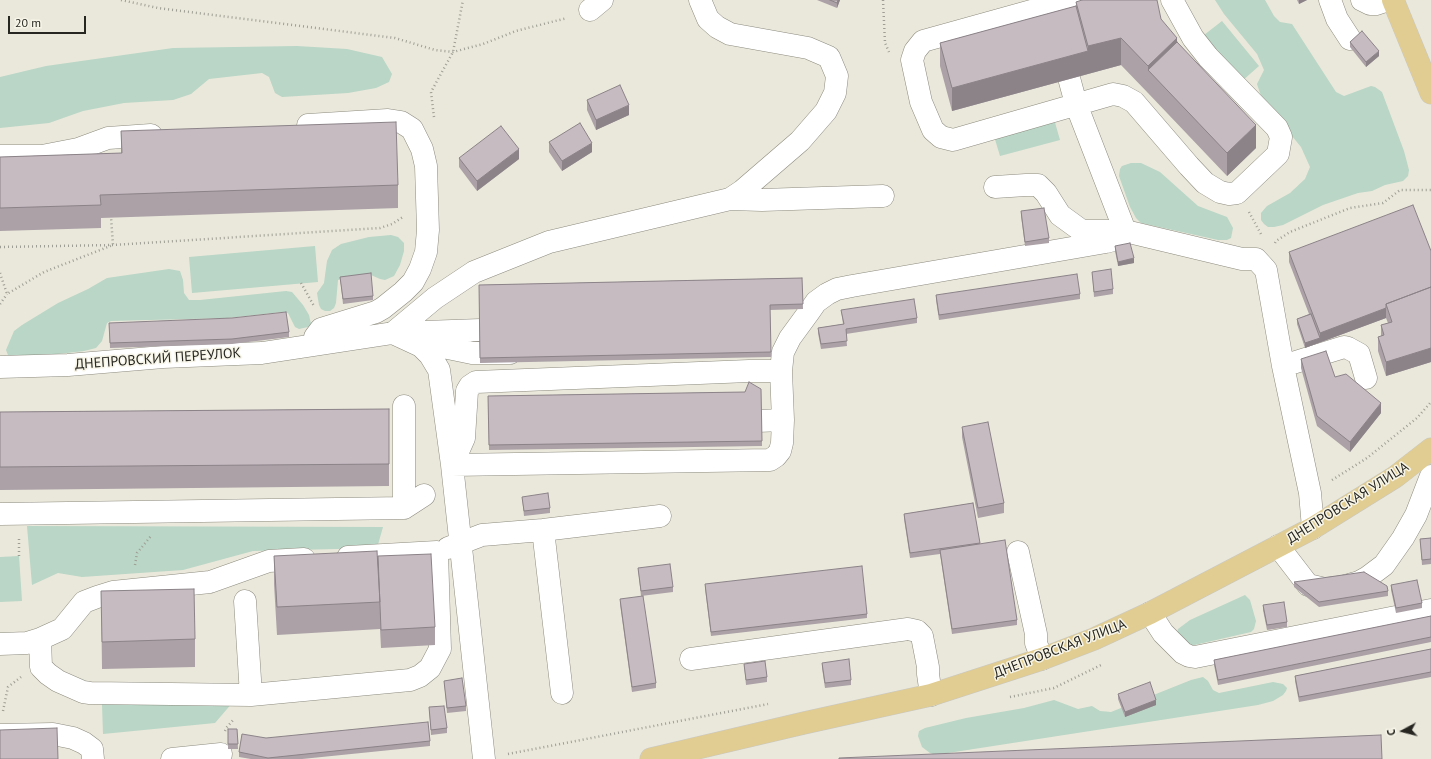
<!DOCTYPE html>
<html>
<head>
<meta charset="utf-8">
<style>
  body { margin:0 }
  #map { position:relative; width:1431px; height:759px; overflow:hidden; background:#eae8db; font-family:"PT Sans",sans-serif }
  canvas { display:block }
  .north { position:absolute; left:1383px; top:711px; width:40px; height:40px; -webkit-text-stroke:3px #f7f5e8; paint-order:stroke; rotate:263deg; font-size:11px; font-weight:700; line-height:16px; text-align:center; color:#272621 }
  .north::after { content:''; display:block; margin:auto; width:14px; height:18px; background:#272621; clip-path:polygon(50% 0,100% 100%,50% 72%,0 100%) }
  .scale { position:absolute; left:8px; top:16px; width:78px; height:18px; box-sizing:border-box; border:2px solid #272621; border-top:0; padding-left:5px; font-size:12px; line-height:14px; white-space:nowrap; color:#272621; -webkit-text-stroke:3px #f7f5e8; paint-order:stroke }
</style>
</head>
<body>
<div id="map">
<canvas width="1431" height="759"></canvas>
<div class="north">С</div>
<div class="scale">20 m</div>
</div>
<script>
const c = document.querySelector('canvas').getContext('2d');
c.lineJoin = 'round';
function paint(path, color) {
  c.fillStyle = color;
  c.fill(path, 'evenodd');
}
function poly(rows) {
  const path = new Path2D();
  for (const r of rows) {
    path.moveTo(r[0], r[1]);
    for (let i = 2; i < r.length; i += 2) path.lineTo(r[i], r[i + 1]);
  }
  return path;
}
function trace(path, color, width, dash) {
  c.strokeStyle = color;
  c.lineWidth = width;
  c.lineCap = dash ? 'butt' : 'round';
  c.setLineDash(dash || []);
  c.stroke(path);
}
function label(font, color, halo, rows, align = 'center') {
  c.font = font + ' "PT Sans",sans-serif';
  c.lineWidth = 3;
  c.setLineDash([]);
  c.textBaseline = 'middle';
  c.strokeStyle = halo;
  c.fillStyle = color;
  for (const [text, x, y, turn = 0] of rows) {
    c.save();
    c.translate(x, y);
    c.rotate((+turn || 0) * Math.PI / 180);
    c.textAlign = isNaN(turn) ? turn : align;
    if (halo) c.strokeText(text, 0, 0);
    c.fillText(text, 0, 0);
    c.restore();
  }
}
paint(poly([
  [1215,0,1265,0,1274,16,1280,22,1292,24,1336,92,1344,96,1371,86,1375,87,1382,92,1404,151,1409,170,1408,176,1403,181,1385,185,1372,191,1358,193,1323,205,1283,225,1274,227,1268,227,1264,224,1261,220,1261,213,1267,206,1290,193,1305,179,1310,167,1301,147,1264,102,1261,96,1257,84,1264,70,1257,54,1224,14],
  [1222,21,1259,66,1242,81,1204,35],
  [297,46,347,49,382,57,392,74,389,82,376,88,348,93,282,97,275,93,269,77,262,73,209,79,191,94,173,100,124,103,83,111,49,123,0,128,0,77,46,66,173,48],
  [1054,119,1060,140,1000,156,994,136],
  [1131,163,1141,163,1160,172,1198,206,1227,217,1233,228,1231,238,1227,240,1218,240,1141,223,1136,218,1130,207,1119,176,1120,169,1122,166],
  [391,235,398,237,404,243,404,251,400,265,394,276,385,280,380,279,371,275,344,278,338,280,336,303,334,308,330,311,325,311,321,309,319,305,317,293,324,283,327,261,332,250,341,244,369,237],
  [315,246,318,282,192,293,189,257],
  [169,269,180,271,183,280,184,293,189,300,200,300,286,291,292,292,303,305,309,315,311,324,308,327,299,329,295,327,288,313,282,312,228,318,111,321,107,323,102,341,96,348,84,351,14,359,8,355,6,350,14,331,22,325,58,303,88,289,107,278],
  [27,526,383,527,377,548,253,551,183,570,82,577,58,573,32,585],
  [19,556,22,601,0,602,0,557],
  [1245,595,1250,600,1256,621,1254,629,1251,632,1190,646,1176,636,1178,629,1190,620],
  [1203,677,1208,681,1213,690,1219,693,1273,682,1283,684,1287,688,1286,691,1283,695,1273,701,1258,705,935,755,930,753,922,747,918,736,919,731,925,728,966,718,1024,708,1054,700,1078,709,1092,706,1100,711,1111,712,1191,680],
  [233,702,215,723,103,734,102,704]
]), '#b9d6c6');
const minor = poly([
  [1071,0,923,41,915,51,912,60,921,102,933,130,941,137,953,140,1113,94,1123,96,1134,102,1189,166,1205,183,1220,192,1229,194,1237,193,1278,154,1281,137,1277,128,1208,57,1193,38,1172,0],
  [1330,0,1337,19,1350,39],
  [1362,0,1370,4,1376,4,1388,0],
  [590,10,602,0],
  [1069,78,1076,104,1125,231],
  [308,125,388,120,401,122,412,129,422,149,426,166,428,230,426,252,420,269,413,282,403,292,383,308,376,312,321,329,315,337,314,345],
  [0,156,42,156,78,149,108,138,151,135],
  [995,187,1026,185,1038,185,1046,193,1060,215,1082,231,1125,231,1242,259,1256,259,1266,270,1283,366,1310,493,1313,528],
  [730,199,762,200,883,196],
  [420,331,443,347,472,353,510,353],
  [393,333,435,298,474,272,549,242,730,199,742,191,800,141,826,111,835,93,837,76,829,57,808,48,730,34,717,27,708,19,700,0],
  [396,333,509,329],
  [1283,366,1344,347,1348,348,1359,354,1366,378],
  [0,367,68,365,163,357,262,353,393,333,421,346,430,355,439,370,452,465,484,759],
  [781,371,749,371,476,382,470,386,467,391,464,438,452,465,770,460,776,456,780,451,782,443,783,420,781,371,783,352,790,338,809,312,816,302,827,294,837,289,852,286,1106,242,1121,238,1125,231],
  [732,422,783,420],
  [404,508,404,406],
  [0,514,404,508,424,495],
  [543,530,562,693],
  [1278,546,1308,585,1325,589,1341,587,1359,582,1368,577,1384,565,1403,538,1416,515,1431,476],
  [448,548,482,535,543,530,660,516],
  [1018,552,1036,634,1036,643,1042,659],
  [245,601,251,695],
  [1150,613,1163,633,1183,653,1189,656,1195,657,1431,610],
  [40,639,41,667,48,674,58,681,83,692,90,693,251,695,410,680,420,676,430,668,440,649,437,552,348,557],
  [0,644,27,643,40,639,62,629,84,602,97,597,113,592,210,582,269,561,304,559],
  [691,659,908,629,917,631,922,636,928,667,928,674,931,695],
  [0,735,53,734,73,738,84,743,92,749,93,759],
  [172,759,221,754]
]);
const major = poly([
  [1393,0,1431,93],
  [651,759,804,723,931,695,1042,659,1094,639,1150,613,1313,528,1395,477,1431,449]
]);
trace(minor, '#8d8b7f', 23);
trace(major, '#c7c7c5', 23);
trace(poly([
  [121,0,158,8,395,38,435,50,453,52,483,44,516,31,567,18],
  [883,0,885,43,889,52],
  [434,117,431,92,453,52,463,0],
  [1249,212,1262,236],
  [1275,243,1276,241,1290,232,1350,208,1383,203,1400,190,1431,190],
  [0,247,113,245,380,228,392,224,403,217],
  [0,273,7,294,44,272,113,245,111,217],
  [301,283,314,306],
  [0,304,7,294],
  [1332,480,1367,458,1417,418,1431,402],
  [19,539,19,556],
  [135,565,137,553,151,536],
  [1010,697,1054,688,1103,664],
  [3,711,8,687,21,677],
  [225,731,227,727,234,719],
  [508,754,768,704]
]), '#9f9e94', 2.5, [1, 3]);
trace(minor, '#fff', 22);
trace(major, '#e1cd92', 22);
paint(poly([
  [817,0,840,0,837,8],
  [1297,0,1307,0,1299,4],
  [1076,2,1161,19,1177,42,1256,148,1227,176,1148,93,1121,65,952,111,940,66,940,43,1076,6],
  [1350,42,1379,56,1366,67,1350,47],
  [587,100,629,115,596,130,587,110],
  [121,131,398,185,398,208,101,218,101,228,0,231,0,157,121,153],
  [549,142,592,152,562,171,549,152],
  [459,158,519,159,477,191,459,167],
  [1021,211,1049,238,1049,243,1025,246,1021,216],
  [1115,246,1134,263,1118,266,1115,251],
  [1431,251,1431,362,1386,376,1378,351,1378,337,1381,336,1381,325,1388,323,1386,318,1305,348,1297,324,1297,319,1309,314,1289,262,1289,252],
  [1092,272,1113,289,1113,294,1094,297],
  [340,277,373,296,373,300,343,304],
  [802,278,803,309,770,310,771,357,480,363,479,285],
  [1080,294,1080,299,939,320,936,300,936,295],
  [841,310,917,318,917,323,846,334,847,346,821,349,818,333,818,328,843,324],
  [109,323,289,332,289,337,232,344,110,348],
  [1301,359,1335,377,1381,413,1350,452,1317,426,1301,368],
  [761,389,762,446,489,450,488,396,745,392],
  [389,409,389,486,0,490,0,412],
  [962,427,1004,503,1004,513,978,518,962,437],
  [522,497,550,508,550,513,524,516],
  [973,503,980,544,1017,620,1017,625,952,634,940,554,910,558,904,519,904,514],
  [1431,538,1431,564,1422,565,1420,539],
  [274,556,378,556,435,627,435,645,381,648,380,629,277,635,274,584],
  [638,568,673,587,673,592,641,596],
  [1294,582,1388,591,1388,596,1319,607,1294,587],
  [705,584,867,614,867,618,711,636,705,589],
  [1391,585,1422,603,1422,608,1396,613,1391,590],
  [101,591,195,639,195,667,102,669],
  [620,599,656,683,656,688,632,692,620,604],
  [1263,605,1287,622,1287,627,1267,630,1263,610],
  [1431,616,1431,642,1218,685,1214,665,1214,660],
  [1431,649,1431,677,1299,702,1295,681,1295,676],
  [822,663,851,680,851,685,825,688,822,668],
  [744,664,767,677,767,682,746,685],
  [444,681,466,706,466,711,447,713],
  [1118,694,1156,705,1125,717,1118,699],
  [429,707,447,728,447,733,431,735],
  [228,729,237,729,238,749,228,749],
  [266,738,430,741,430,746,302,759,251,759,239,757,239,752]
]), '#aba1a7');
paint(poly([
  [838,0,840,0,837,8,837,3],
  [1299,0,1307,0,1299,4],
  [1121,38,1121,65,952,111,952,88,1088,51,1088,46],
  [1177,38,1177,65,1148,70,1148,66],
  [1379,51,1379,56,1366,67,1366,62],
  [629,105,629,115,596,130,596,120],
  [1256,125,1256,148,1227,176,1227,153],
  [592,143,592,152,562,171,562,161],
  [519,149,519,159,477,191,477,181],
  [1134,258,1134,263,1118,266,1118,262],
  [1386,308,1386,318,1305,348,1305,343,1320,338,1320,333],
  [1431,348,1431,362,1386,376,1386,362],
  [1381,403,1381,413,1350,452,1350,442],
  [1156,700,1156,705,1125,717,1125,712]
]), '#8b8388');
const building = poly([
  [830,0,838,0,837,3,830,0],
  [1082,0,1157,0,1161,19,1177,38,1148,66,1121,38,1088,46,1076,2,1082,0],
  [1076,6,1088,51,952,88,940,43,1076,6],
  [1362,31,1379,51,1366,62,1350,42,1362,31],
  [1177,42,1256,125,1227,153,1148,70,1177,42],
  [620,85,629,105,596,120,587,100,620,85],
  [396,122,398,185,100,195,101,205,0,208,0,157,122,153,121,131,396,122],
  [580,123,592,143,562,161,549,142,580,123],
  [501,126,519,149,477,181,459,158,501,126],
  [1413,205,1431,251,1431,287,1386,304,1386,308,1320,333,1289,252,1413,205],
  [1044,208,1049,238,1025,242,1021,211,1044,208],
  [1130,243,1134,258,1118,262,1115,246,1130,243],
  [1111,269,1113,289,1094,292,1092,272,1111,269],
  [371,273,373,296,343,299,340,277,371,273],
  [1077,274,1080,294,939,315,936,295,1077,274],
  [802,278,803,304,770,305,771,352,480,358,479,285,802,278],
  [1431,287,1431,348,1386,362,1378,337,1384,335,1381,325,1392,322,1386,304,1431,287],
  [914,299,917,318,846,329,847,341,821,344,818,328,844,324,841,310,914,299],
  [286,312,289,332,232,339,110,343,109,323,232,318,286,312],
  [1311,314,1320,338,1305,343,1297,319,1311,314],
  [1326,351,1335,377,1346,374,1381,403,1350,442,1317,416,1301,359,1326,351],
  [749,382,761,389,762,441,489,445,488,396,745,392,749,382],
  [389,409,389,464,0,467,0,412,389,409],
  [988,422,1004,503,978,508,962,427,988,422],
  [548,493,550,508,524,511,522,497,548,493],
  [973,503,980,543,910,553,904,514,973,503],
  [1431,538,1431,559,1422,560,1420,539,1431,538],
  [1005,540,1017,620,952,629,940,550,1005,540],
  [377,551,380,602,277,607,274,556,377,551],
  [431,554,435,627,381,630,378,556,431,554],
  [670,564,673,587,641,591,638,568,670,564],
  [862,566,867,614,711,632,705,584,862,566],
  [1364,572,1387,586,1388,591,1319,602,1294,582,1364,572],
  [1417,580,1422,603,1396,608,1391,585,1417,580],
  [194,589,195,639,102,642,101,591,194,589],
  [643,596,656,683,632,687,620,599,643,596],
  [1284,602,1287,622,1267,625,1263,605,1284,602],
  [1431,616,1431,637,1218,680,1214,660,1431,616],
  [1431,649,1431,672,1299,697,1295,676,1431,649],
  [849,659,851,680,825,683,822,663,849,659],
  [765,661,767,677,746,680,744,664,765,661],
  [462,678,466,706,447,708,444,681,462,678],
  [1150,682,1156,700,1125,712,1118,694,1150,682],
  [444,706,447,728,431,730,429,707,444,706],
  [428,722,430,741,268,758,239,752,242,734,266,738,428,722],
  [57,728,58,759,0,759,0,730,57,728],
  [228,729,237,729,238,744,228,744,228,729],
  [1381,735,1382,759,839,759,839,758,1381,735]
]);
paint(building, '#c7bbc2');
trace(building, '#8b8388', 1);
label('14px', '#272621', '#f7f5e8', [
  ["ДНЕПРОВСКИЙ ПЕРЕУЛОК",158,359,-4],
  ["ДНЕПРОВСКАЯ УЛИЦА",1348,503,-32],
  ["ДНЕПРОВСКАЯ УЛИЦА",1060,649,-21]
]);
</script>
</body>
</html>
